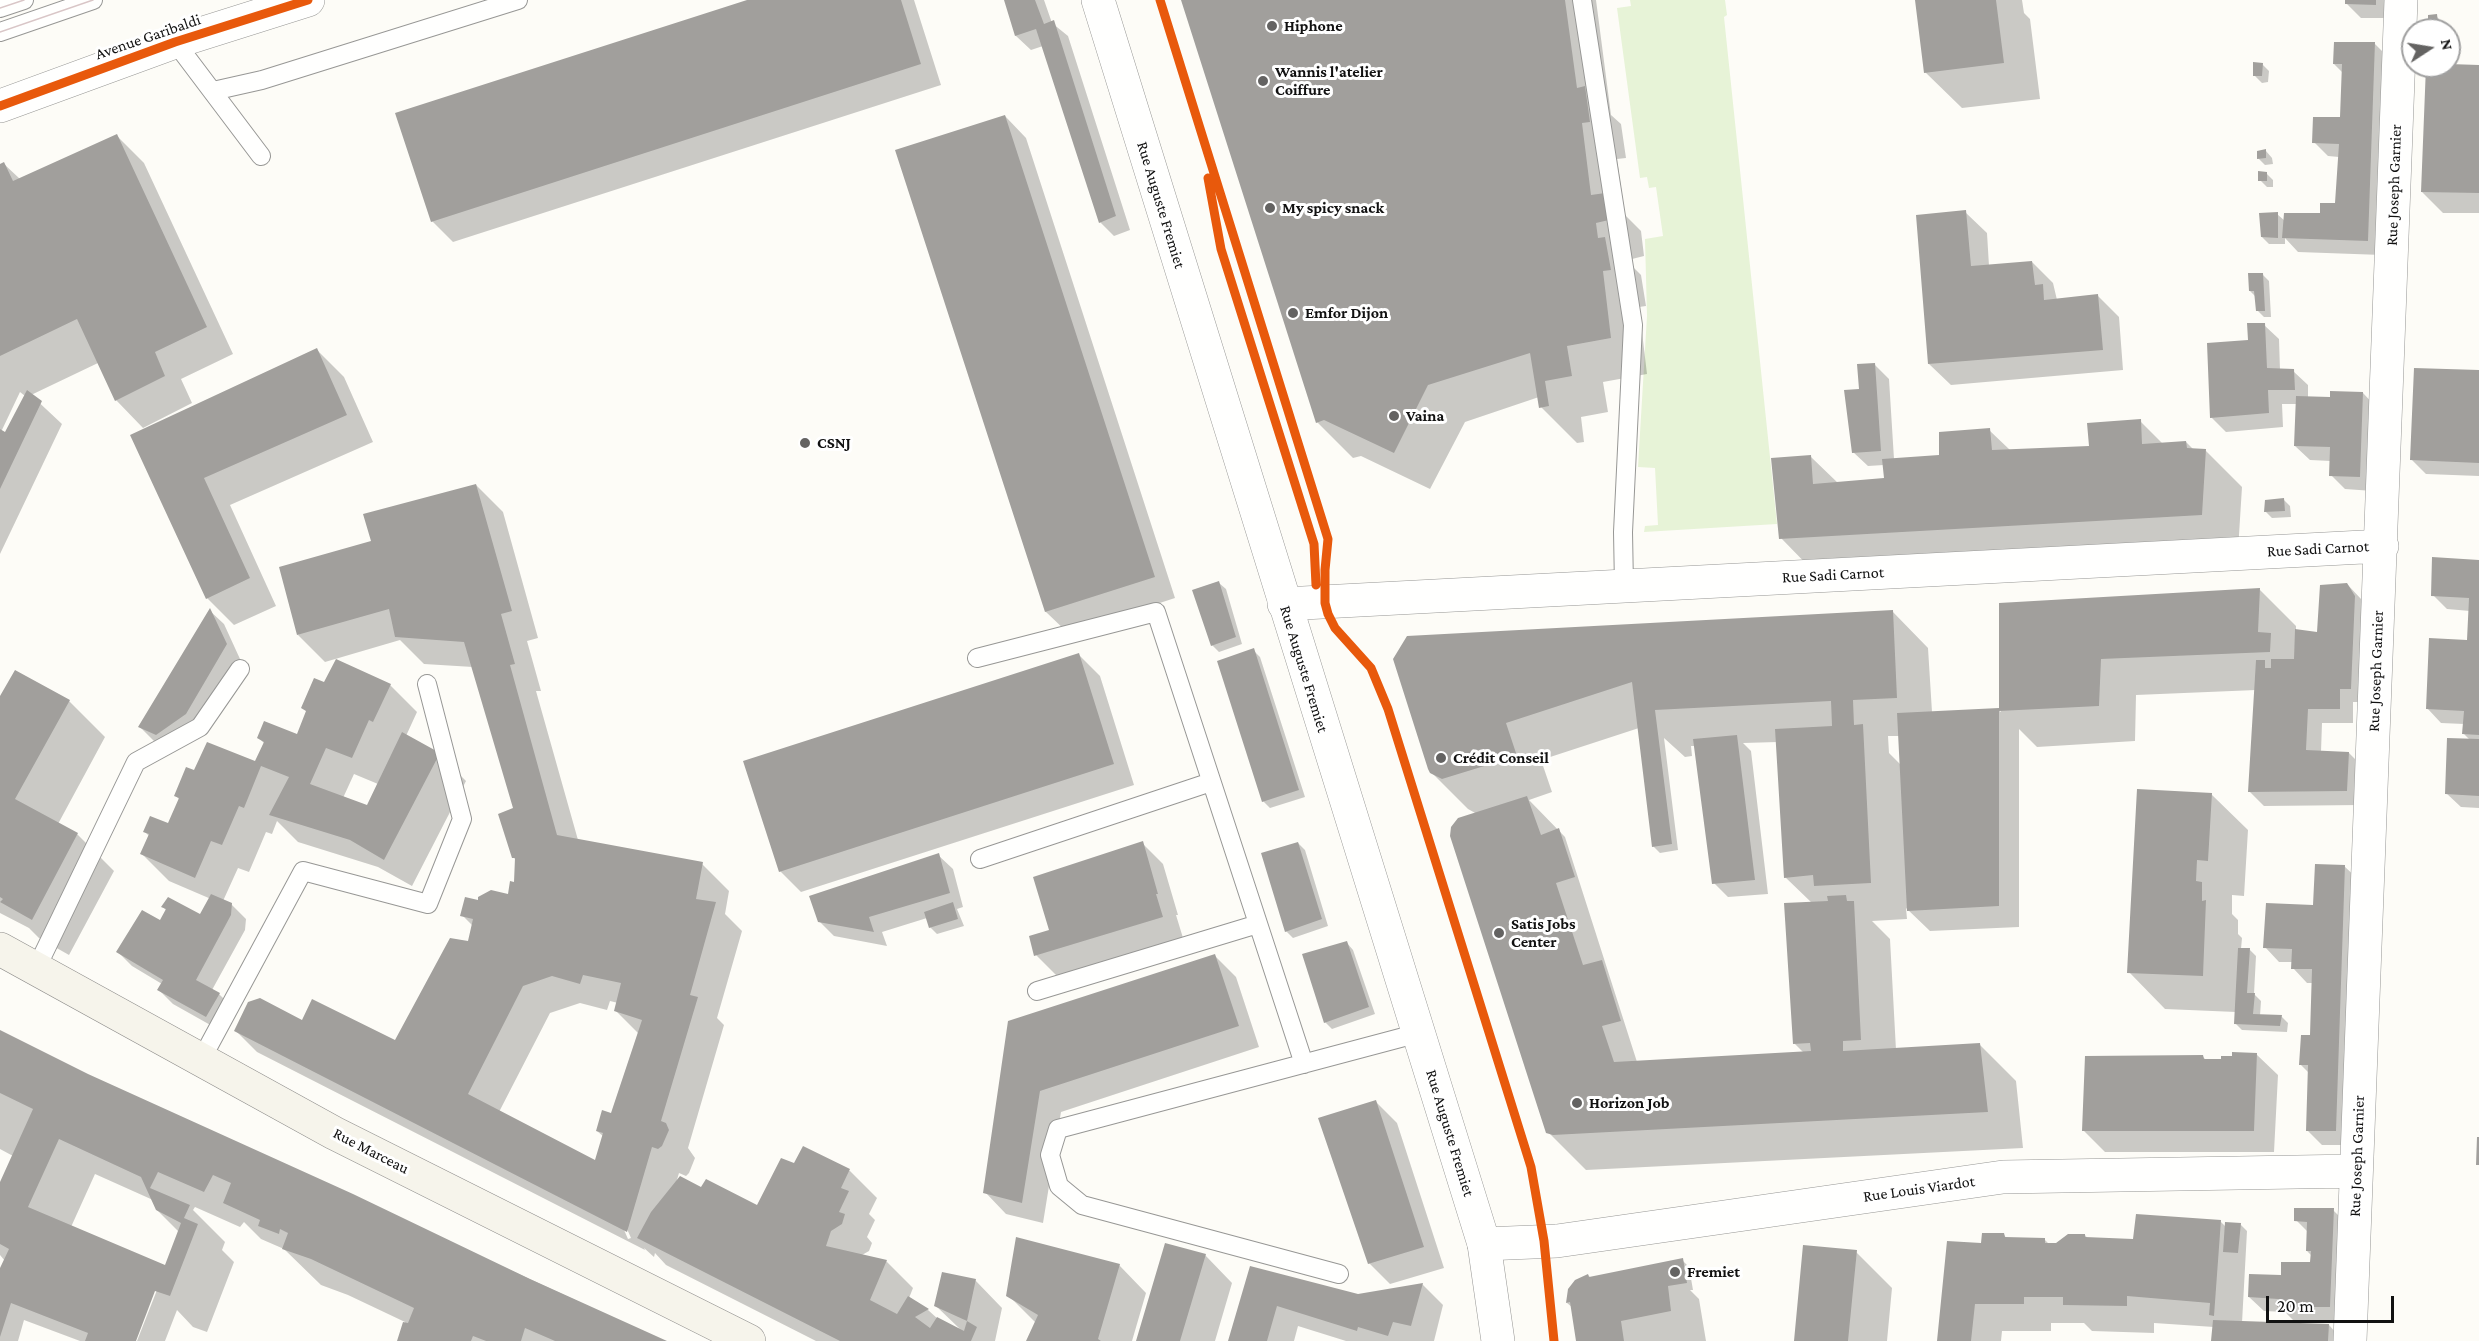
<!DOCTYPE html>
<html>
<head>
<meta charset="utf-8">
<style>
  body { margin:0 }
  #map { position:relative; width:2479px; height:1341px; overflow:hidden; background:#fdfcf7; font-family:"Crimson Pro",serif }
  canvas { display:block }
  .north { position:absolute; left:2401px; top:18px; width:60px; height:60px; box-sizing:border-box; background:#fff; border:2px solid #a0a0a0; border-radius:50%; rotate:78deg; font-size:16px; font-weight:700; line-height:24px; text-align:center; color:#111 }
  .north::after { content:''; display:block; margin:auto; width:21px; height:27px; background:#646362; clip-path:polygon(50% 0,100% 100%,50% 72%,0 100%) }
  .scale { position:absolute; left:2266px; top:1296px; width:128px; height:27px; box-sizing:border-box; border:3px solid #111; border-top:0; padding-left:8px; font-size:18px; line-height:21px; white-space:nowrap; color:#111; -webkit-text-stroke:4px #fff; paint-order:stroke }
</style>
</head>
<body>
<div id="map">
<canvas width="2479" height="1341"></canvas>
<div class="north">N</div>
<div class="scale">20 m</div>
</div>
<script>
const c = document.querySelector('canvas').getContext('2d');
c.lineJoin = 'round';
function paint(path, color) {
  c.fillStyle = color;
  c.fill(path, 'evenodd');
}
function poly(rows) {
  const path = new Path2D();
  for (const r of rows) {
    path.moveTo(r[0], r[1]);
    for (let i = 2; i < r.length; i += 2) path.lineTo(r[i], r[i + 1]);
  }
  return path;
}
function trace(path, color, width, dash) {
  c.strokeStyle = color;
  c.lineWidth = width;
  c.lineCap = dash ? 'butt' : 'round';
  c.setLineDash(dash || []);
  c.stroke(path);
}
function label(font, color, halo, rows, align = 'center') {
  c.font = font + ' "Crimson Pro",serif';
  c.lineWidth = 6;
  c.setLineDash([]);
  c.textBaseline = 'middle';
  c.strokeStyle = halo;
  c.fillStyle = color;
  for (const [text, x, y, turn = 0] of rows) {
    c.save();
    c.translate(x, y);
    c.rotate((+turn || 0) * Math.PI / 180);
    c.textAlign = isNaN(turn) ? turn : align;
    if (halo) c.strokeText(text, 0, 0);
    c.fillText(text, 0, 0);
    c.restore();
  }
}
paint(poly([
  [1630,0,1725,0,1727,15,1724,17,1777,524,1644,532,1645,526,1658,525,1655,468,1638,467,1647,316,1645,239,1663,236,1656,187,1649,188,1647,177,1640,178,1617,8,1631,6]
]), '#e7f3d7');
paint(poly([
  [752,0,914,0,941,85,453,242,432,221],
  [1006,0,1044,0,1052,23,1068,36,1130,230,1114,236,1100,222,1043,46,1031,50,1016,36],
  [1183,0,1596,0,1611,115,1621,124,1626,158,1617,159,1625,215,1641,231,1644,256,1632,259,1633,267,1641,275,1646,306,1639,307,1647,374,1603,382,1608,412,1581,417,1584,442,1577,443,1541,407,1539,397,1465,422,1430,489,1361,456,1353,458,1317,422],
  [1916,0,2022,0,2024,13,2030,19,2040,99,1962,108,1925,72],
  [2347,0,2391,0,2390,18,2361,18,2347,4],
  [2436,16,2443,23,2444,30,2436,30,2430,23],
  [2374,43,2389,58,2382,255,2298,252,2285,238,2285,244,2269,244,2262,237,2277,214,2285,221,2322,215,2337,204,2339,157,2328,156,2314,142,2342,119,2343,73,2334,64],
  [2262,64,2269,71,2268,82,2262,83,2255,76],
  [2479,66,2479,213,2443,213,2422,192],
  [1005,116,1026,138,1175,598,1068,633,1046,612,897,151],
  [117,136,144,163,233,354,181,379,192,403,143,428,116,400,98,363,31,395,62,424,0,554,0,166,4,164,20,179],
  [20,392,25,396,6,434,1,432],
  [2266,151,2272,158,2273,164,2265,165,2258,158],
  [2266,173,2273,180,2273,187,2267,187,2260,180],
  [1965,212,1987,233,1989,266,2032,262,2053,283,2057,300,2098,296,2119,317,2123,370,1951,385,1929,364],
  [2262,274,2269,281,2271,317,2264,317,2257,310,2256,297,2250,291],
  [2264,325,2279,339,2280,370,2293,371,2308,385,2308,398,2331,398,2363,393,2377,408,2373,491,2345,489,2331,475,2331,461,2310,460,2295,446,2297,404,2282,404,2283,427,2226,432,2211,417,2250,342],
  [317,350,344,377,373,442,230,505,276,606,234,625,207,598,132,436],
  [1874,364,1889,379,1894,459,1941,457,1989,430,2010,450,2091,447,2140,421,2163,444,2186,442,2194,450,2206,451,2242,487,2238,551,1817,575,1781,538,1811,457,1838,483,1886,479,1884,465,1868,466,1853,452,1860,390],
  [2479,372,2479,476,2426,474,2412,460],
  [476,485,503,512,538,638,527,641,541,691,536,691,578,840,702,864,729,891,725,914,742,931,717,1018,724,1025,688,1148,695,1158,689,1173,686,1176,679,1173,676,1183,758,1207,795,1165,803,1148,850,1171,877,1198,869,1214,875,1220,867,1237,872,1243,869,1251,862,1255,886,1261,913,1288,909,1298,928,1310,938,1319,960,1329,936,1306,975,1280,1002,1308,995,1341,816,1341,666,1265,655,1253,654,1257,644,1248,645,1250,257,1052,236,1031,302,1022,395,1041,469,942,473,926,462,915,479,902,510,896,515,884,517,861,513,857,514,809,473,667,424,664,400,640,325,662,298,635,372,543],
  [610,1001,618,1003,616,1011,639,1034,612,1115,597,1131,604,1137,597,1163,499,1112,550,1013,580,1003,607,1010],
  [599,1172,602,1172,631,1238,628,1239],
  [2283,499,2290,506,2291,517,2272,518,2265,511],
  [2479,562,2479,808,2461,807,2446,793,2470,740,2464,734,2464,724,2441,723,2427,708,2469,641,2470,611,2447,609,2433,595],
  [1219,583,1226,589,1242,644,1219,652,1212,645],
  [2347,584,2361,599,2368,612,2365,702,2353,702,2353,723,2322,723,2321,752,2349,753,2363,767,2361,805,2264,806,2249,791,2256,690,2136,695,2135,741,2037,747,2019,729,2019,927,1930,931,1906,908,1907,919,1872,921,1890,939,1896,1050,1980,1045,2016,1081,2023,1148,1586,1170,1546,1130,1477,814,1468,809,1431,772,1394,659,1892,611,1928,648,1932,712,1998,710,2001,712,2000,605,2260,590,2296,626,2296,631,2319,633],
  [1639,728,1653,846,1660,853,1678,850,1664,738,1685,757,1692,756,1691,746,1695,746,1714,883,1728,897,1768,894,1751,751,1743,743,1778,742,1785,877,1812,903,1794,1043,1804,1053,1637,1062,1565,837,1529,800,1552,792,1541,760],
  [1888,736,1900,736,1901,765,1889,753],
  [210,611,224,624,240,659,200,729,171,748,154,741,140,727],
  [1253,650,1260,657,1305,797,1270,808,1263,801],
  [1079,655,1100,676,1134,785,801,892,780,871],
  [325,684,390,685,417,712,406,736,439,754,466,781,412,886,378,867,298,842,277,821,272,834,266,832,249,872,238,868,223,901,231,904,246,919,245,930,212,990,219,994,233,1008,221,1031,173,1004,159,990,162,984,132,966,118,952,160,922,167,911,163,907,201,916,211,899,169,881,142,854,149,836,145,832,169,825,180,800,176,796,195,772,255,763,264,743,259,738,297,736],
  [354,774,378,784,367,807,343,798],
  [0,699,69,701,105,737,58,824,77,834,114,871,69,955,39,938,29,928,0,913],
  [2211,794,2248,830,2244,896,2232,895,2232,914,2238,920,2238,934,2242,938,2241,949,2249,949,2256,956,2254,994,2261,1001,2260,1016,2281,1016,2288,1023,2287,1032,2242,1030,2235,1023,2236,1012,2165,1009,2129,972],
  [1142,843,1163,864,1178,915,1176,915,1183,938,1057,976,1036,955,1051,931],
  [1298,843,1305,850,1328,926,1293,938,1286,931],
  [938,855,953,869,963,907,957,909,964,926,937,934,930,927,927,918,882,932,887,946,834,936,819,921],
  [2344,866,2359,880,2350,1145,2322,1145,2308,1131,2309,1073,2300,1064,2311,1036,2313,983,2307,983,2293,968,2293,962,2279,962,2265,947,2315,906],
  [1347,943,1353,950,1375,1014,1332,1029,1325,1022],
  [1215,956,1236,977,1259,1047,1061,1112,1043,1223,1006,1214,985,1192,1010,1022],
  [0,1032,88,1075,664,1341,398,1341,405,1322,348,1295,321,1285,284,1249,261,1239,244,1222,240,1227,195,1207,193,1210,225,1242,222,1250,234,1262,207,1332,193,1327,177,1310,165,1341,137,1341,157,1290,155,1288,134,1341,80,1341,24,1320,18,1341,0,1341,0,1272,5,1261,0,1255,0,1185,13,1156,0,1149],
  [95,1174,153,1200,157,1210,179,1232,166,1267,71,1227],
  [2256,1054,2278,1075,2274,1152,2105,1152,2084,1131,2203,1057,2207,1061,2222,1061],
  [1376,1102,1397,1123,1444,1268,1390,1284,1369,1263],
  [2333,1210,2347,1224,2344,1321,2293,1320,2285,1312,2264,1311,2249,1297,2282,1277,2312,1264,2312,1256,2307,1251,2308,1232,2296,1220],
  [2220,1221,2226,1227,2240,1224,2247,1231,2242,1323,2329,1325,2343,1341,2212,1341,2214,1327,2154,1323,2154,1333,2092,1331,2084,1323,2051,1323,2051,1331,2002,1331,2001,1341,1939,1341,1982,1244,2004,1235,2007,1239,2044,1239,2050,1245,2085,1235,2088,1239,2135,1240],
  [1856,1252,1892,1288,1887,1341,1795,1341],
  [1205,1255,1232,1283,1215,1341,1137,1341],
  [1682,1260,1689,1267,1693,1290,1690,1290,1699,1299,1706,1341,1577,1341,1573,1308,1567,1303,1588,1275,1591,1278],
  [1119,1265,1146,1293,1132,1341,1027,1341,1036,1323,1008,1295],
  [1251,1268,1358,1295,1422,1284,1443,1305,1434,1341,1346,1341,1298,1326,1294,1341,1230,1341]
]), '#0003');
paint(poly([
  [747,0,901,0,921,64,431,222,395,113],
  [1004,0,1035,0,1044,24,1054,20,1116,216,1099,223,1036,29,1015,36],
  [1181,0,1565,0,1577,88,1585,86,1590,122,1582,123,1591,195,1605,193,1609,220,1596,223,1598,238,1605,237,1611,270,1603,271,1611,338,1567,346,1572,376,1545,381,1549,406,1539,408,1530,353,1428,385,1394,453,1324,420,1316,423],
  [1915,0,1996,0,2004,63,1924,73],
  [2345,0,2376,0,2376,5,2345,4],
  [2437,14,2438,23,2428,24,2428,15],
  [2334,42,2375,42,2368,241,2282,238,2284,213,2320,213,2320,203,2335,203,2339,144,2312,143,2313,117,2340,117,2342,64,2333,64],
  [2253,62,2263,63,2262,76,2253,76],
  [2449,64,2479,65,2479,193,2421,192,2426,66],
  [1005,115,1155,577,1045,612,895,150],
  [117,134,207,327,155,352,165,376,115,401,77,319,0,356,0,164,4,162,13,181],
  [2266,149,2266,158,2257,159,2257,151],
  [2258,171,2267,172,2267,181,2258,181],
  [1966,210,1971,266,2032,261,2035,285,2043,284,2044,300,2098,294,2103,350,1928,364,1916,215],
  [2278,212,2278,238,2261,237,2259,213],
  [2248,273,2263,273,2265,311,2256,311,2254,291,2249,291],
  [2247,323,2265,323,2267,368,2294,369,2295,390,2268,390,2269,413,2210,418,2207,343,2248,340],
  [317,348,347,415,204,478,250,578,206,599,130,435],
  [1875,363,1881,451,1852,453,1844,390,1859,389,1857,364],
  [2414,368,2479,370,2479,463,2410,460],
  [27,390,42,401,0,489,0,429,5,432],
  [2330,391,2363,392,2360,477,2329,476,2330,447,2294,446,2296,396,2330,397],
  [2141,419,2142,444,2186,441,2187,448,2206,449,2202,515,1779,539,1771,458,1811,455,1813,484,1884,478,1882,459,1939,455,1939,432,1990,428,1992,450,2089,446,2087,423],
  [476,484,512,611,501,614,515,664,510,665,557,835,703,862,696,899,716,902,690,995,698,997,661,1121,666,1123,669,1130,662,1146,658,1149,652,1147,627,1232,234,1031,248,1002,260,998,302,1020,312,999,395,1040,450,938,468,941,473,919,460,916,465,897,478,900,478,897,491,890,508,894,510,881,514,882,515,858,512,858,498,814,513,808,464,642,395,637,389,609,297,635,279,567,371,541,363,514],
  [583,975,621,983,614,1011,642,1020,611,1113,602,1110,596,1131,603,1133,595,1160,468,1094,523,986,552,976,580,984],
  [2284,498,2285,511,2264,512,2265,500],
  [2432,557,2479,560,2479,735,2462,734,2464,711,2426,709,2429,638,2467,640,2469,598,2431,596],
  [1219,581,1236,637,1211,646,1192,590],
  [2347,583,2355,596,2351,689,2340,689,2340,709,2308,709,2306,750,2349,752,2347,791,2248,792,2256,660,2265,660,2265,668,2271,668,2271,659,2294,659,2295,629,2317,632,2320,585],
  [2260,588,2258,632,2271,633,2270,652,2101,659,2099,706,1999,711,1999,906,1907,911,1897,713,1999,708,1999,603],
  [210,608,227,644,186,714,156,735,138,727],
  [1893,610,1897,698,1853,700,1854,725,1863,724,1871,883,1814,886,1813,875,1784,878,1775,729,1832,726,1831,701,1655,710,1672,844,1652,847,1632,682,1506,723,1517,756,1442,779,1430,773,1428,769,1393,659,1407,636],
  [1254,648,1299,790,1262,802,1217,661],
  [1079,653,1114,764,779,872,743,761],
  [336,659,391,684,373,722,369,720,352,758,326,748,310,784,367,805,402,732,440,753,384,860,350,840,269,815,289,777,261,766,244,808,239,806,222,845,211,841,195,878,140,854,149,834,143,832,150,816,168,823,179,798,174,796,186,767,194,770,207,742,255,761,264,742,257,738,264,721,297,734,306,711,301,708,314,678,324,682],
  [15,670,70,700,15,799,78,833,32,920,0,902,3,899,0,897,0,696],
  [1737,735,1755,880,1712,884,1693,739],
  [2447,738,2479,739,2479,796,2445,794],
  [2137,789,2212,793,2208,861,2197,860,2196,881,2202,882,2202,901,2206,900,2203,976,2127,973],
  [1527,796,1541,835,1559,828,1575,877,1556,883,1583,965,1602,960,1621,1021,1602,1026,1614,1062,1811,1051,1810,1043,1793,1044,1784,903,1828,901,1827,896,1846,895,1847,901,1854,901,1861,1040,1843,1041,1843,1051,1980,1043,1988,1112,1553,1135,1546,1133,1450,836,1451,827,1458,818],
  [1143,841,1158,894,1156,894,1163,917,1034,956,1029,936,1049,930,1033,877],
  [1298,842,1322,919,1285,932,1261,853],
  [939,853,950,893,869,917,874,932,818,922,809,896],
  [2315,864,2345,865,2336,1131,2306,1131,2308,1065,2299,1065,2301,1035,2310,1035,2312,969,2291,969,2292,949,2263,948,2266,903,2313,905],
  [211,894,232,903,231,915,196,980,220,993,206,1017,157,990,163,980,116,952,142,910,160,920,166,909,161,907,168,897,200,914],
  [953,902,958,919,929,928,924,912],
  [1347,941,1369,1007,1324,1023,1302,954],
  [2238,948,2250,948,2247,993,2255,993,2253,1014,2282,1015,2280,1026,2234,1024],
  [1215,954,1239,1026,1040,1091,1022,1203,983,1193,1008,1021],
  [0,1030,88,1074,353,1194,530,1279,667,1341,555,1341,525,1328,521,1341,486,1341,473,1336,471,1341,397,1341,403,1322,408,1323,414,1308,311,1259,282,1249,288,1233,280,1229,279,1234,258,1226,260,1220,223,1203,231,1183,213,1175,204,1192,158,1172,150,1188,190,1205,184,1218,198,1224,170,1296,155,1291,136,1341,85,1341,88,1333,11,1303,0,1337,0,1268,9,1249,0,1244,0,1182,33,1109,0,1093],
  [59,1139,141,1177,156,1210,181,1223,165,1265,28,1207],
  [2232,1052,2257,1053,2254,1131,2082,1131,2085,1056,2203,1055,2204,1059,2221,1059,2221,1056,2232,1056],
  [1376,1100,1424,1247,1368,1264,1318,1118],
  [2477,1137,2479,1137,2479,1165,2476,1165],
  [803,1146,850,1169,841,1188,849,1191,839,1212,845,1214,842,1224,831,1231,826,1246,887,1260,870,1300,897,1314,908,1296,929,1309,915,1317,930,1328,937,1317,964,1331,967,1321,977,1327,971,1341,840,1341,637,1238,651,1212,680,1176,701,1187,706,1179,757,1205,781,1158,794,1163],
  [2294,1208,2334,1208,2330,1307,2277,1307,2278,1299,2248,1297,2249,1274,2281,1275,2281,1262,2310,1262,2311,1251,2306,1251,2307,1222,2294,1221],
  [2136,1214,2221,1220,2214,1316,2209,1315,2210,1303,2127,1296,2127,1306,2063,1305,2063,1297,2024,1297,2024,1304,1975,1304,1971,1341,1937,1341,1947,1241,1981,1243,1982,1233,2004,1233,2005,1237,2045,1238,2045,1243,2056,1243,2068,1234,2085,1234,2085,1237,2133,1239],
  [2225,1222,2241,1223,2238,1253,2223,1252],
  [1016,1237,1120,1264,1098,1339,1101,1341,1026,1341,1038,1315,1006,1296],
  [1165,1243,1206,1254,1180,1341,1136,1341],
  [1803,1245,1857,1250,1848,1341,1794,1341],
  [1683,1258,1687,1283,1668,1286,1671,1311,1621,1321,1624,1341,1576,1341,1570,1302,1566,1303,1568,1289,1575,1280,1588,1274,1589,1277],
  [1250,1266,1358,1294,1423,1283,1411,1326,1393,1322,1388,1336,1358,1327,1357,1331,1277,1306,1267,1341,1228,1341],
  [942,1272,976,1279,967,1321,934,1306],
  [2213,1320,2329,1324,2328,1341,2211,1341]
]), '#a19f9c');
const service = poly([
  [1582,0,1633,325,1623,532,1624,586],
  [0,8,24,0],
  [0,32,93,0],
  [175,42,261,156],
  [213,91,262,80,518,0],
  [977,658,1156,612,1304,1064],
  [980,859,1211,782],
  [36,969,136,762,200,727,240,669],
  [1037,991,1258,924],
  [201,1060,303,871,428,904,462,819,427,684],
  [1339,1274,1082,1205,1059,1186,1050,1155,1058,1129,1419,1033]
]);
const minor = poly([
  [0,106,175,42,308,0],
  [1284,604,2382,546],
  [1484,1244,1557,1241,2003,1177,2356,1171],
  [2350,1341,2401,0]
]);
const tertiary = poly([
  [1098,0,1484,1244,1498,1341]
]);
const secondary = poly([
  [0,949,334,1133,749,1341]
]);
trace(service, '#979795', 20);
trace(minor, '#979795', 34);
trace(tertiary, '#979795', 34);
trace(secondary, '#8e8d8b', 34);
trace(service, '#fffffe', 18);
trace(minor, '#fffffe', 33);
trace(tertiary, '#fffffe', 33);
trace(secondary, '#f6f4eb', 33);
trace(poly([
  [0,8,24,0],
  [0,32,93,0]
]), '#d9c6c7', 1.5);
trace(poly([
  [1160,0,1328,539,1325,570,1325,603,1328,614,1335,628,1371,668,1388,709,1531,1167,1544,1241,1554,1341],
  [0,106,175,42,308,0],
  [1208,178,1221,249,1314,544,1316,585]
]), '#e8590c', 9);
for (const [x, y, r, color] of [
  [1272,26,6,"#646362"],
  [1263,81,6,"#646362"],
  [1270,208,6,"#646362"],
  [1293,313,6,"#646362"],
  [1394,416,6,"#646362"],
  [805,443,6,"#646362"],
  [1441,758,6,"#646362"],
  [1499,933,6,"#646362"],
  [1577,1103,6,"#646362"],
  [1675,1272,6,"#646362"]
]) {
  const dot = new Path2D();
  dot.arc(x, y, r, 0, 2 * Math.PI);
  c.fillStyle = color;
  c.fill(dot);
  trace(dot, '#fff', 2);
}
label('bold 16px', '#111', '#fff', [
  ["Hiphone",1284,26],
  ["Wannis l'atelier",1275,72],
  ["Coiffure",1275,90],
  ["My spicy snack",1282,208],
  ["Emfor Dijon",1305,313],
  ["Vaina",1406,416],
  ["CSNJ",817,443],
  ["Crédit Conseil",1453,758],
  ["Satis Jobs",1511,924],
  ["Center",1511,942],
  ["Horizon Job",1589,1103],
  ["Fremiet",1687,1272]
], 'left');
label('16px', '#111', '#fff', [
  ["Avenue Garibaldi",148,37,-19],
  ["Rue Joseph Garnier",2394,185,-88],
  ["Rue Auguste Fremiet",1161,205,73],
  ["Rue Sadi Carnot",2318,549,-3],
  ["Rue Sadi Carnot",1833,575,-3],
  ["Rue Auguste Fremiet",1304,669,73],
  ["Rue Joseph Garnier",2376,671,-88],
  ["Rue Auguste Fremiet",1450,1133,73],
  ["Rue Marceau",371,1151,27],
  ["Rue Joseph Garnier",2357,1156,-88],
  ["Rue Louis Viardot",1919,1189,-8]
]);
</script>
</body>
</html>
